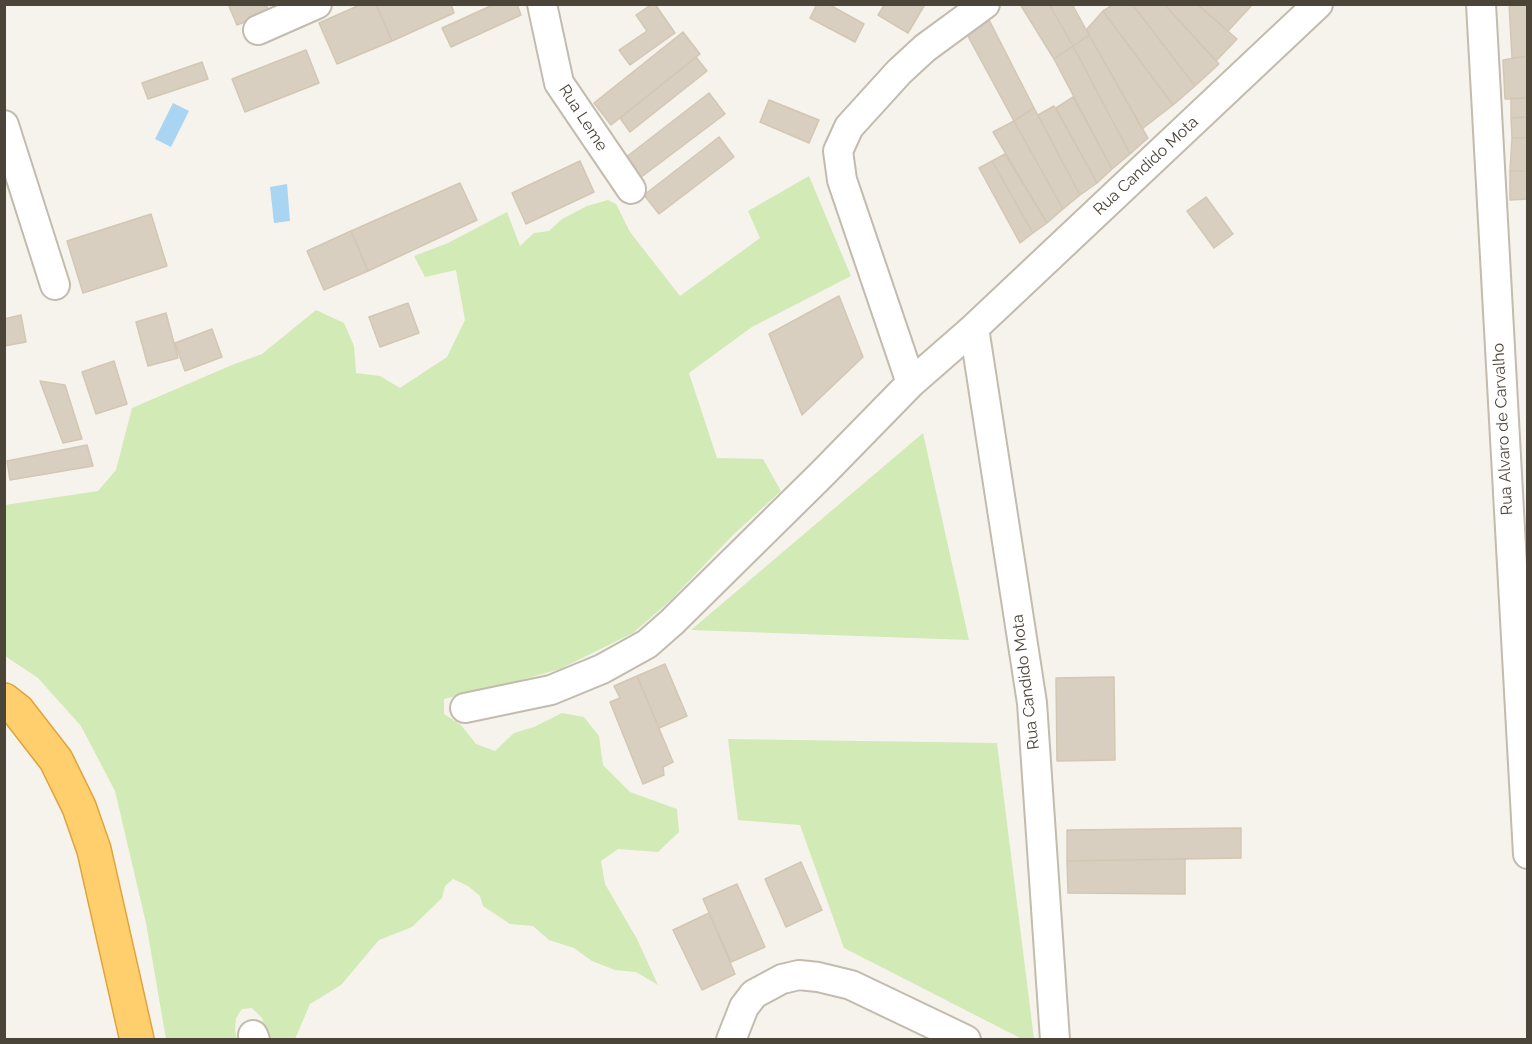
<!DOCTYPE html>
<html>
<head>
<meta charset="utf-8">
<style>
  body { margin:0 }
  #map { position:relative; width:1532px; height:1044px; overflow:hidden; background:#f6f3ec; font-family:Raleway,sans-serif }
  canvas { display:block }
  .frame { position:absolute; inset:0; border:6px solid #4b4439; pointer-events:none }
</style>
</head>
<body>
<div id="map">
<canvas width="1532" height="1044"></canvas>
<div class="frame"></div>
</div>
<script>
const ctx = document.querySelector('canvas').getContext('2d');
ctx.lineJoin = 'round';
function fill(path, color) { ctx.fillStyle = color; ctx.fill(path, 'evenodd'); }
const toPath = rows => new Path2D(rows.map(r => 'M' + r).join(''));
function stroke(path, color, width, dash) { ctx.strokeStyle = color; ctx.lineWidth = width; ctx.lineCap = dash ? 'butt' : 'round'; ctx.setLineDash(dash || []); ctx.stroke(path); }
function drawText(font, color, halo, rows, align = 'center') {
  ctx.font = font + ' Raleway,sans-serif'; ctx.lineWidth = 4.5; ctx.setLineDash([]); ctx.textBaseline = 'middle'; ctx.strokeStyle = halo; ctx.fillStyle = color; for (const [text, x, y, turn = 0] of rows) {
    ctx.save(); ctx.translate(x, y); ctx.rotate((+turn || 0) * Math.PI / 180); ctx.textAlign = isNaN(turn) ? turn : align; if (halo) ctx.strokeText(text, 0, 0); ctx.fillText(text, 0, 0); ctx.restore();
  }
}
fill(toPath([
  [809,176,851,276,752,327,689,373,717,458,763,459,781,491,733,535,670,601,633,633,560,669,503,685,444,699,444,714,461,725,476,744,495,751,514,733,534,727,562,713,584,717,599,736,603,765,630,792,677,809,679,832,658,852,618,849,601,861,605,884,637,939,658,985,636,972,615,970,592,961,574,948,549,940,533,926,510,924,483,906,480,896,468,886,453,879,445,886,442,898,412,927,379,940,341,985,310,1004,295,1039,268,1039,262,1018,252,1008,242,1009,236,1018,235,1030,237,1039,166,1039,146,923,115,791,81,726,38,678,5,656,5,505,98,491,116,470,132,408,232,365,262,354,316,310,344,323,354,346,356,373,380,376,400,388,447,357,465,320,456,270,425,277,414,256,448,243,507,212,520,246,534,233,549,231,562,219,587,206,608,200,616,204,630,232,680,296,760,238,748,211],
  [923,433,969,640,691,630],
  [728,739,997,743,1034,1039,1022,1039,844,948,800,825,738,820]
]), '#d2eab5');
fill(toPath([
  [173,103,189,111,171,147,155,139],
  [287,184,290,221,274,223,270,187]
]), '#a9d4f2');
const building = toPath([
  [228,4,266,4,269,13,237,25,228,4],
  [362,4,376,4,392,41,337,64,319,23,362,4],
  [376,4,451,4,454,13,392,41,376,4],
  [495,4,517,4,521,15,451,47,442,28,495,4],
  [652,4,655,4,675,33,630,65,619,50,647,31,636,15,652,4],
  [817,4,828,4,864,24,855,42,810,18,817,4],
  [885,4,922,4,924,6,908,33,878,15,885,4],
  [1020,4,1049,4,1073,46,1054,59,1020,4],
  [1049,4,1072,4,1089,35,1073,46,1049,4],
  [1114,4,1132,4,1195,86,1173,105,1103,11,1114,4],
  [1132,4,1164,4,1219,64,1195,86,1132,4],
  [1164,4,1197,4,1237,39,1216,61,1164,4],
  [1197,4,1253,4,1228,31,1197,4],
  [1509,4,1528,4,1528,56,1512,58,1509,4],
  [1103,11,1173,105,1142,129,1089,35,1087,29,1103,11],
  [986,14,1034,108,1014,121,963,27,986,14],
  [683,32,700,54,611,125,594,103,683,32],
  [1089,35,1148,138,1130,154,1073,46,1089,35],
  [1073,46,1130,154,1112,169,1054,59,1073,46],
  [306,50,319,83,245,112,232,79,306,50],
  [1528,56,1528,98,1505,99,1503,60,1528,56],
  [696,57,707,71,630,132,620,118,696,57],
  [202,62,208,79,148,99,142,83,202,62],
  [709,93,725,114,640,178,625,158,709,93],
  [1073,97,1112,169,1097,183,1056,108,1073,97],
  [1511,98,1528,98,1528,117,1511,118,1511,98],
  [769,100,819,120,809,143,760,122,769,100],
  [1054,106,1097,183,1080,195,1038,115,1054,106],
  [1034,108,1080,195,1063,209,1014,121,1034,108],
  [1528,117,1528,138,1512,138,1511,118,1528,117],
  [1014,121,1063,209,1047,223,993,132,1014,121],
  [719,137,734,157,659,214,644,195,719,137],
  [1512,138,1528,138,1528,171,1510,171,1512,138],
  [1005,154,1047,223,1033,233,992,161,1005,154],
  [580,161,594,192,526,224,512,193,580,161],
  [992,161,1033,233,1020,243,979,168,992,161],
  [1510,171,1528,171,1528,199,1510,200,1510,171],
  [460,183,477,220,368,271,351,231,460,183],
  [1206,197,1233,234,1214,248,1187,211,1206,197],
  [151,214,167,266,83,293,67,241,151,214],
  [351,231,368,271,324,290,307,251,351,231],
  [839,296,863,357,802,415,769,334,839,296],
  [408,303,419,333,380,347,369,317,408,303],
  [166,313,178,358,148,366,136,322,166,313],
  [21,315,26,342,4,346,4,319,21,315],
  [212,329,222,357,185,371,175,343,212,329],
  [114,361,127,404,96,414,82,372,114,361],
  [40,381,65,385,82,439,63,443,40,381],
  [87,445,93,466,10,480,7,461,87,445],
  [665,664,687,716,659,728,637,676,665,664],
  [637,676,673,762,663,767,664,775,643,784,610,702,620,698,614,686,637,676],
  [1114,677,1115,760,1057,761,1056,678,1114,677],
  [1241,828,1241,858,1067,861,1067,830,1241,828],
  [1185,859,1185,894,1068,893,1067,861,1185,859],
  [801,862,822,910,786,927,765,879,801,862],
  [737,884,765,947,731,962,703,899,737,884],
  [709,913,735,974,702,990,673,930,709,913]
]);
fill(building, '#d8cfc1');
stroke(building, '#d3c7b4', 1.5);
const street = toPath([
  [542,4,559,83,631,189],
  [1481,4,1528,854],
  [258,30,317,4],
  [4,125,55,285],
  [974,328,1032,703,1055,1040],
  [911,383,842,180,838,151,849,127,899,72,925,48,985,4],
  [465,708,551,690,602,669,647,644,672,622,823,473,911,383,974,328,1318,4],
  [253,1035,255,1040],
  [731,1040,744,1007,754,994,782,979,799,975,818,977,851,985,966,1040]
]);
const highway = toPath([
  [4,700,18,711,56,760,79,807,94,850,137,1040]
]);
stroke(street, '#c2bbae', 32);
stroke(highway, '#e0a43c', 36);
stroke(street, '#fff', 28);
stroke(highway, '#ffcf6e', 33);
drawText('16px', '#4b4439', '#fff', [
  ["Rua Leme",583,118,57],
  ["Rua Candido Mota",1146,166,-43],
  ["Rua Alvaro de Carvalho",1503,429,-93],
  ["Rua Candido Mota",1026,682,-97]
]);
</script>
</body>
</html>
